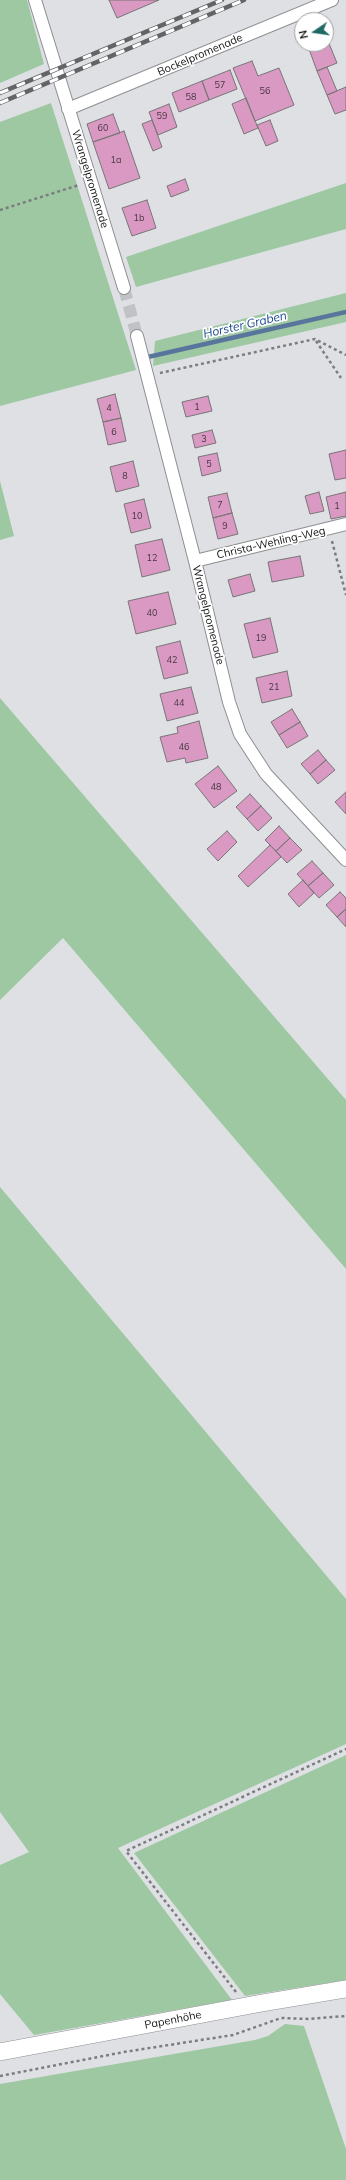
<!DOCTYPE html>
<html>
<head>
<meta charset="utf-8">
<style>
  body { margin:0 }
  #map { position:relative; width:346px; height:2180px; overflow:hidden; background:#dee0e4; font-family:Mulish,sans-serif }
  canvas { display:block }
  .north { position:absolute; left:294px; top:12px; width:40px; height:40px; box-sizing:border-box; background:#fff; border:1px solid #a1a1a2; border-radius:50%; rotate:257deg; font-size:11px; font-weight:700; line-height:16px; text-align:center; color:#151516 }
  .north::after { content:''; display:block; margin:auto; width:14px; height:18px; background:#1e6963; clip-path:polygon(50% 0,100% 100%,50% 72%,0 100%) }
</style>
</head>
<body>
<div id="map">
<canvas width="346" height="2180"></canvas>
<div class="north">N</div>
</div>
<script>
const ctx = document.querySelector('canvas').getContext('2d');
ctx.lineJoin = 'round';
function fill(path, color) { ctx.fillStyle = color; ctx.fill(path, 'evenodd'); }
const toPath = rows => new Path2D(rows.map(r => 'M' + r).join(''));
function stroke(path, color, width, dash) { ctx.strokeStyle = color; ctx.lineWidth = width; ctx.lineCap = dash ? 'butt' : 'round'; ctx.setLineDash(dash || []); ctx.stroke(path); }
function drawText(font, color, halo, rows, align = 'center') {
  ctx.font = font + ' Mulish,sans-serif'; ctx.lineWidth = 3.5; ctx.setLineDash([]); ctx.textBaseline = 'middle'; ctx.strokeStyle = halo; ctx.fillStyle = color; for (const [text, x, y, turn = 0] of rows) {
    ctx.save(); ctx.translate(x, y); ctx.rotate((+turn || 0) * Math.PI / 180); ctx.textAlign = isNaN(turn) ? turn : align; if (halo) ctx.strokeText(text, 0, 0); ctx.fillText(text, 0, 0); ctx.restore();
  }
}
fill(toPath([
  [0,0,27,0,44,64,0,83],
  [51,103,136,370,0,406,0,122],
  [346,183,346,229,136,287,126,257],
  [346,293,346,322,153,366,155,341],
  [0,481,14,536,0,540],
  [0,698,346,1100,346,1269,63,938,0,1000],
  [0,1187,346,1599,346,1744,118,1848,232,2000,34,2035,0,1994,0,1865,29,1852,0,1812],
  [346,1755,346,1980,245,1996,134,1853],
  [285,2024,304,2026,346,2149,346,2180,0,2180,0,2084,255,2040,268,2036]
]), '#9dc8a2');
stroke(toPath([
  [148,357,346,312]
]), '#5a759c', 4.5);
const building = toPath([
  [109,0,159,0,117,18,109,0],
  [328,41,337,63,317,71,309,49,326,44,328,41],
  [252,61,258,76,279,68,294,105,255,121,233,68,252,61],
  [327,67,337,91,327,95,317,71,327,67],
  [230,70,237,89,209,100,202,81,230,70],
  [202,81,209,100,179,112,172,93,202,81],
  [346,87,346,110,335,114,327,95,346,87],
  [246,98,258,128,244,134,232,104,246,98],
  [169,104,177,127,158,135,149,112,169,104],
  [113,114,120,133,93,142,87,124,113,114],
  [152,120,162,147,153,151,142,124,152,120],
  [270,120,278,141,266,146,257,125,270,120],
  [124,131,140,178,109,189,93,142,124,131],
  [185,179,189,190,171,197,167,186,185,179],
  [147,200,156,228,132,236,122,208,147,200],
  [115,394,121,418,103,422,97,399,115,394],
  [208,396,212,411,186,417,182,402,208,396],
  [121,418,126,441,108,445,103,422,121,418],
  [212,430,216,443,195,448,192,435,212,430],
  [346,450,346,478,335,480,329,454,346,450],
  [217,453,221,471,202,476,198,457,217,453],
  [133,461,139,486,116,492,110,467,133,461],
  [319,492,324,511,310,514,305,496,319,492],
  [346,492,346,516,331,519,326,497,346,492],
  [227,493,232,513,213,518,208,497,227,493],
  [144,499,151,528,131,533,124,504,144,499],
  [232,513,238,534,218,539,213,518,232,513],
  [162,539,170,570,142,577,135,545,162,539],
  [300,556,304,576,272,582,268,562,300,556],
  [250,574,255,591,233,597,228,580,250,574],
  [168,592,176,624,136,634,128,601,168,592],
  [270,618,278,652,253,658,244,624,270,618],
  [180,641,188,673,164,679,156,647,180,641],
  [287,671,292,696,262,703,256,678,287,671],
  [191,687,198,713,167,721,160,694,191,687],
  [292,709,300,722,279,735,271,722,292,709],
  [199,721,208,758,186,763,185,758,167,762,160,737,178,733,177,727,199,721],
  [300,722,308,736,287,748,279,735,300,722],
  [318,750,326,760,310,774,301,764,318,750],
  [326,760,335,770,318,784,310,774,326,760],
  [218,766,237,791,214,808,195,784,218,766],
  [346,792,346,814,335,802,346,792],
  [250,794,261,806,247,819,236,807,250,794],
  [261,806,272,818,258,831,247,819,261,806],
  [279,826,290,838,276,851,265,840,279,826],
  [227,831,237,842,218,861,207,849,227,831],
  [290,838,302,850,287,863,276,851,290,838],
  [270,845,281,857,248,887,238,876,270,845],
  [312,861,323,873,308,886,297,874,312,861],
  [323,873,334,885,319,898,308,886,323,873],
  [303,880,314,893,299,907,288,894,303,880],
  [340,892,346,898,346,909,337,917,326,905,340,892],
  [346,909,346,927,337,917,346,909]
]);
fill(building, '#d999c2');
stroke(building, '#787577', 1);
stroke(toPath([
  [124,288,137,336]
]), '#c0c2c5', 12, [12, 6]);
const minor = toPath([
  [35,0,124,288],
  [68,109,332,0],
  [137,336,195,561,229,702,240,734,266,774,346,860],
  [195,561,346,524]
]);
const secondary = toPath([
  [0,2052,262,2003,346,1989]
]);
stroke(minor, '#8e8f93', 14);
stroke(secondary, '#8e8f93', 18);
stroke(toPath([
  [0,210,79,185],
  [316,341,341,378],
  [160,373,315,339,346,355],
  [332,541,346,595],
  [236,1992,126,1851,346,1749],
  [0,2076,124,2052,233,2035,281,2018,309,2019,346,2016]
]), '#7c7d7f', 2.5, [3, 3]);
stroke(minor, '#fff', 12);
stroke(secondary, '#fff', 17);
const rail = toPath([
  [0,93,222,0],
  [0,103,244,0]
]);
stroke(rail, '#636466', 4.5);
stroke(rail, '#fff', 3, [9]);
drawText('9px', '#463641', null, [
  ["57",220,85],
  ["56",265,91],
  ["58",191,97],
  ["59",162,116],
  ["60",103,128],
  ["1a",116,160],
  ["1b",139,218],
  ["1",197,407],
  ["4",109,408],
  ["6",114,432],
  ["3",204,439],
  ["5",209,464],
  ["8",125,476],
  ["7",220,505],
  ["1",337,506],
  ["10",137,516],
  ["9",225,526],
  ["12",152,558],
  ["40",152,613],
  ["19",261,638],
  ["42",172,660],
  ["21",274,687],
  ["44",179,703],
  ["46",184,747],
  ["48",216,787]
]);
drawText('11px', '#151516', '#fff', [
  ["Bockelpromenade",200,55,-23],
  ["Wrangelpromenade",90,179,73],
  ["Christa-Wehling-Weg",271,543,-13],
  ["Wrangelpromenade",208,615,76],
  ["Papenhöhe",173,2020,-11]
]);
drawText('italic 12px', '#18498c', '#fff', [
  ["Horster Graben",245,325,-13]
]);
</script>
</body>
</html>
